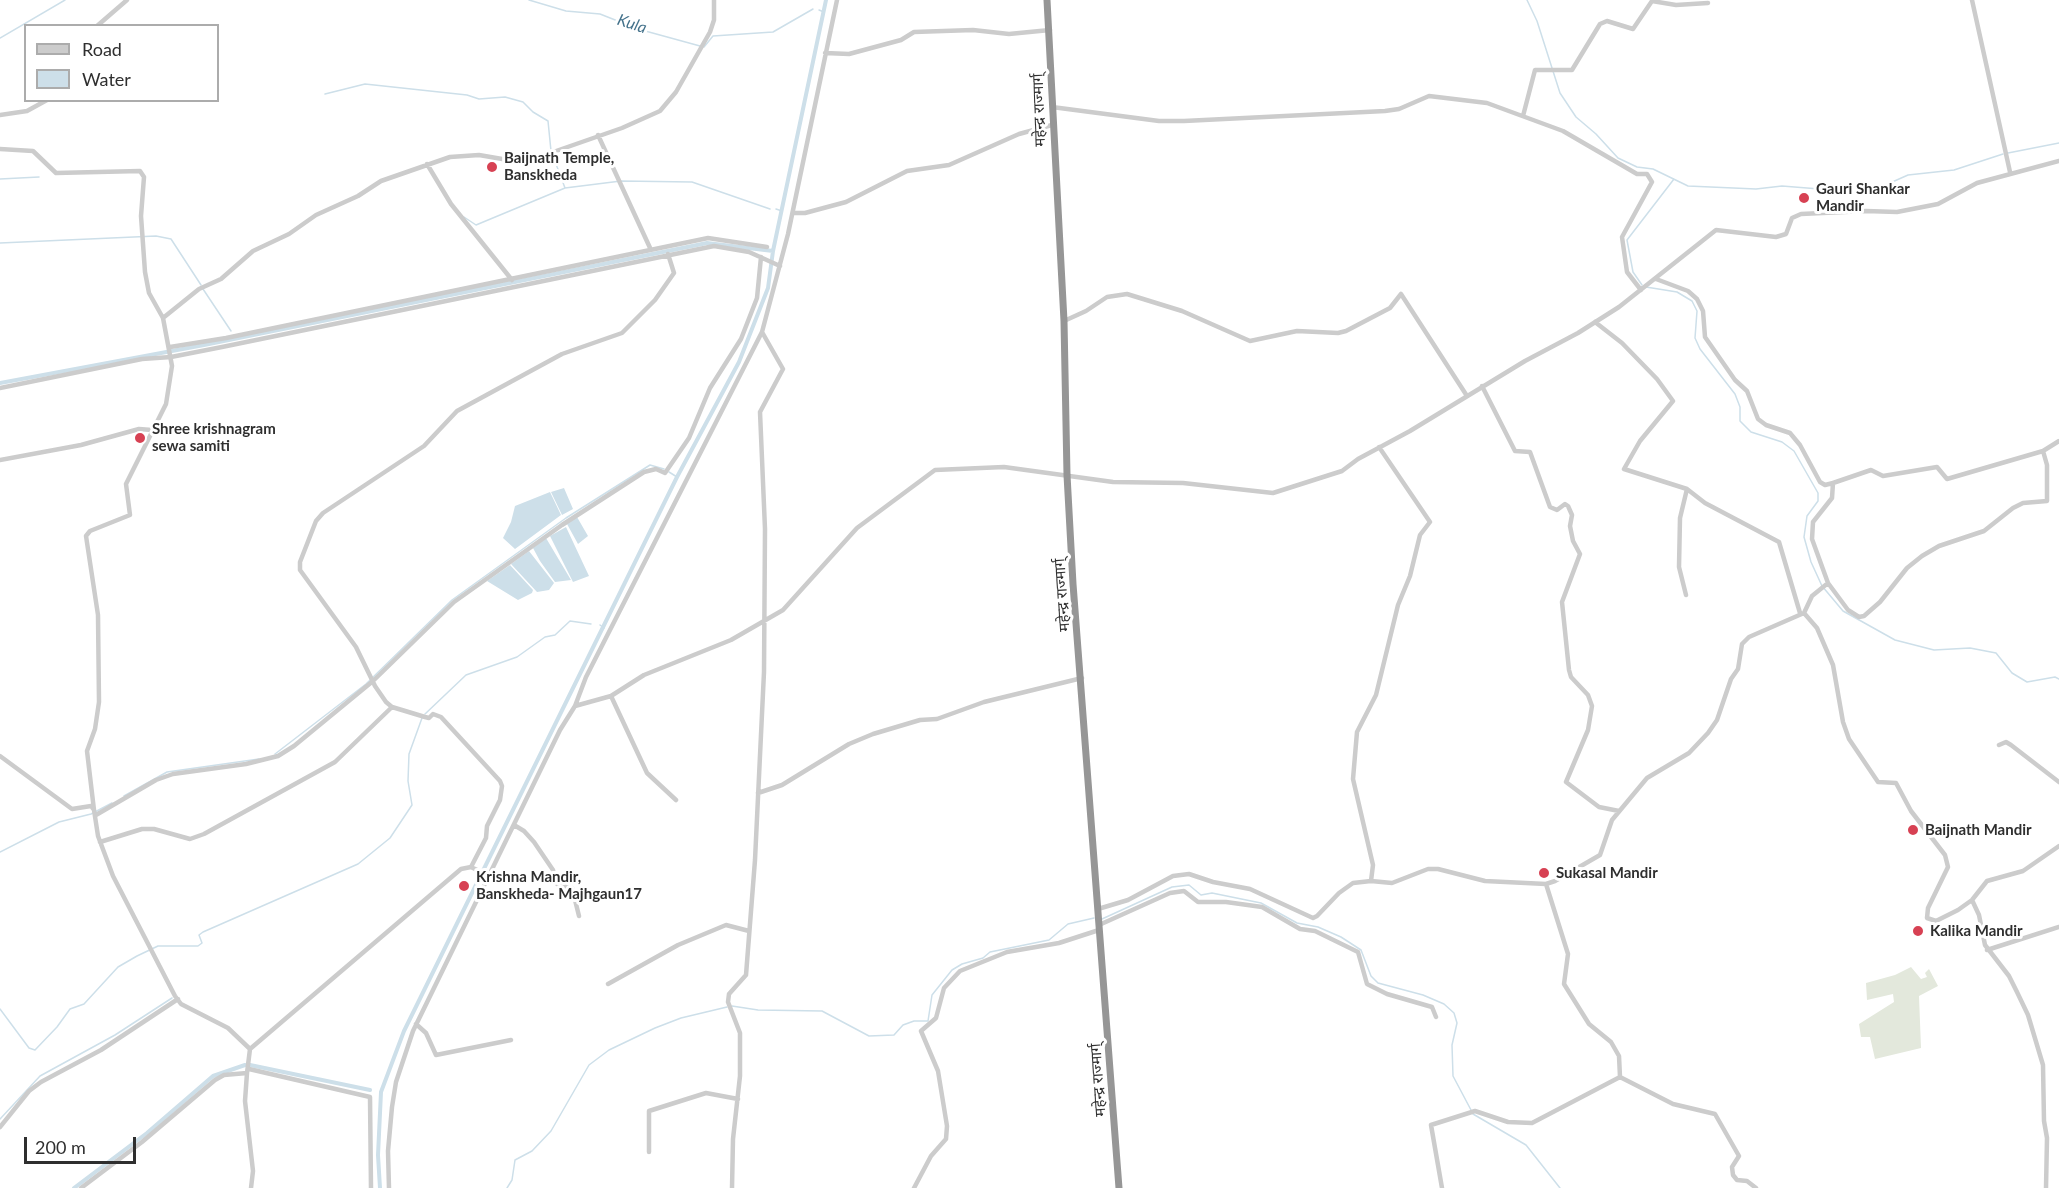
<!DOCTYPE html>
<html>
<head>
<meta charset="utf-8">
<style>
  body { margin:0 }
  #map { position:relative; width:2059px; height:1188px; overflow:hidden; background:#fff; font-family:Lato,sans-serif }
  canvas { display:block }
  .legend { position:absolute; left:24px; top:24px; width:195px; height:78px; box-sizing:border-box; background:#fff; border:2px solid #acacac; margin:0; padding:8px 10px; list-style:none; font-size:18px; color:#2f2f2f }
  .legend li { display:flex; align-items:center; gap:12px; height:30px }
  .legend b { width:30px; border:2px solid #acacac }
  .scale { position:absolute; left:24px; top:1137px; width:112px; height:27px; box-sizing:border-box; border:3px solid #2f2f2f; border-top:0; padding-left:8px; font-size:18px; line-height:21px; white-space:nowrap; color:#2f2f2f; -webkit-text-stroke:4px #fff; paint-order:stroke }
</style>
</head>
<body>
<div id="map">
<canvas width="2059" height="1188"></canvas>
<ul class="legend">
<li><b style="height:8px;background:#ccc"></b>Road</li>
<li><b style="height:16px;background:#cddfe9"></b>Water</li>
</ul>
<div class="scale">200 m</div>
</div>
<script>
const ctx = document.querySelector('canvas').getContext('2d');
ctx.lineJoin = 'round';
function fill(path, color) { ctx.fillStyle = color; ctx.fill(path, 'evenodd'); }
const toPath = rows => new Path2D(rows.map(r => 'M' + r).join(''));
function stroke(path, color, width, dash) { ctx.strokeStyle = color; ctx.lineWidth = width; ctx.lineCap = dash ? 'butt' : 'round'; ctx.setLineDash(dash || []); ctx.stroke(path); }
function drawText(font, color, halo, rows, align = 'center') {
  ctx.font = font + ' Lato,"Noto Sans Devanagari",sans-serif'; ctx.lineWidth = 6; ctx.setLineDash([]); ctx.textBaseline = 'middle'; ctx.strokeStyle = halo; ctx.fillStyle = color; for (const [text, x, y, turn = 0] of rows) {
    ctx.save(); ctx.translate(x, y); ctx.rotate((+turn || 0) * Math.PI / 180); ctx.textAlign = isNaN(turn) ? turn : align; if (halo) ctx.strokeText(text, 0, 0); ctx.fillText(text, 0, 0); ctx.restore();
  }
}
fill(toPath([
  [1911,967,1921,979,1927,977,1925,973,1929,969,1938,986,1919,996,1921,1048,1875,1059,1870,1037,1861,1037,1859,1024,1894,1002,1893,994,1867,1000,1866,983,1895,975]
]), '#e3e8dc');
fill(toPath([
  [564,488,573,509,562,515,551,492],
  [550,492,561,515,515,549,503,538,511,522,515,506],
  [577,517,588,536,578,544,567,524],
  [566,527,589,576,573,582,550,536],
  [546,538,571,580,555,582,540,561,533,548],
  [529,551,554,583,549,590,537,592,511,564],
  [510,565,533,590,532,593,518,600,487,581]
]), '#cddfe9');
stroke(toPath([
  [529,0,566,11,600,14,638,29,700,46],
  [1527,0,1537,21,1560,93,1576,117,1596,134,1618,158,1637,167,1653,169,1688,186,1756,189,1782,186,1832,190,1851,186,1881,187,1908,175,1954,170,2003,154],
  [819,10,824,12],
  [0,38,65,0],
  [704,47,713,36,773,32,813,9],
  [325,94,365,84,467,95,479,99,505,97,523,102,533,112,548,121,551,151],
  [2008,153,2059,143],
  [553,156,565,188],
  [0,179,39,177],
  [776,209,782,211],
  [464,217,476,225,565,188,621,181,692,182,770,209],
  [0,243,156,236,171,239,201,285],
  [1642,285,1633,272,1627,240,1674,179],
  [1646,287,1677,292,1692,301,1697,311,1695,338,1700,349,1735,394,1740,407,1740,421,1751,432,1782,442,1794,451,1818,493,1818,501,1807,516,1804,537,1811,562,1822,586,1843,611,1895,640,1934,650,1970,648,1996,653,2012,673,2027,682,2055,677,2059,679],
  [203,289,231,331],
  [669,472,677,477],
  [600,625,604,628],
  [425,714,466,675,517,657,545,637,555,635,570,621,591,624],
  [275,754,366,684,452,600,566,518,650,465,664,469],
  [124,796,167,772,259,759],
  [0,852,59,822,91,814,112,803],
  [1102,919,1172,887,1189,885,1201,895,1212,893,1261,903,1297,923,1318,927,1341,937,1361,950,1371,976,1378,983,1423,995,1444,1004,1454,1013,1457,1023,1452,1045,1453,1076,1471,1110],
  [732,1006,758,1010,822,1011,869,1036,894,1035,903,1025,914,1021,928,1021,932,995,952,970,962,964,983,958,990,952,1049,940,1068,924,1094,918],
  [0,1009,29,1048,35,1050,57,1027,70,1009,84,1004,118,967,137,956,158,946,198,946,202,943,199,935,203,932,358,864,390,838,412,805,408,781,409,754,422,718],
  [1473,1114,1526,1145,1560,1188],
  [0,1119,40,1076,115,1035,172,998],
  [507,1188,512,1180,515,1160,532,1151,551,1131,589,1065,609,1050,655,1028,681,1018,727,1007]
]), '#cddfe9', 1.5);
stroke(toPath([
  [0,383,204,345,707,243,773,251],
  [250,1065,370,1090],
  [74,1188,147,1133,213,1076,245,1065],
  [380,1188,378,1155,381,1092,404,1031,677,477,739,362,768,288,773,251,826,0]
]), '#cddfe9', 4);
stroke(toPath([
  [1972,0,2010,172],
  [97,26,127,0],
  [825,53,849,54,901,40,914,32,973,30,1009,34,1050,30],
  [1052,107,1159,121,1184,121,1385,111,1399,109,1429,96,1487,103,1563,131,1637,174,1647,174,1652,182,1622,237,1627,272,1641,290],
  [0,115,27,111,47,100],
  [1523,116,1535,70,1572,70,1600,24,1607,21,1633,29,1652,1,1676,5,1708,3],
  [598,135,651,250],
  [0,149,33,151,56,173,140,171,144,177,141,216,145,272,149,293,163,318,172,366,166,404,126,484,130,515,90,531,86,536,98,615,99,702,95,729,87,751,94,810,98,836,113,876,175,996,181,1004,228,1028,250,1049,247,1073,224,1075,215,1080,142,1142,81,1188],
  [427,164,451,204,512,280],
  [793,213,805,213,846,202,907,171,949,165,1019,134,1052,125],
  [1656,279,1688,291,1697,299,1703,311,1705,337,1735,380,1747,391,1758,419,1766,425,1790,433,1800,445,1820,482,1825,485,1833,483],
  [163,318,199,289,221,279,253,251,289,234,316,215,358,196,381,181,450,157,479,155,508,160,536,158,622,128,660,111,676,92,710,32,714,20,714,0],
  [1064,321,1086,311,1107,297,1127,294,1182,311,1250,341,1297,331,1338,333,1346,331,1390,308,1401,294,1467,396],
  [1595,322,1622,343,1657,379,1673,401,1640,441,1624,469,1687,489,1705,503,1779,542,1800,613],
  [170,347,226,338,708,238,767,247],
  [1482,386,1515,451,1530,452,1550,507,1557,510,1565,504,1568,506,1572,515,1570,526,1573,541,1580,554,1562,602,1569,670,1571,677,1588,695,1592,706,1588,730,1566,782,1599,807,1619,811],
  [0,388,142,359,171,357,222,347,714,246,749,252,780,266],
  [0,460,81,445,139,429,152,430],
  [1828,583,1848,610,1859,617,1864,616,1880,602,1907,568,1922,556,1939,546,1984,531,2013,508,2023,503,2047,501,2047,465,2043,451],
  [1686,595,1679,567,1680,518,1687,489],
  [1804,613,1812,596,1828,583,1812,539,1813,522,1832,498,1833,483,1871,470,1883,476,1937,467,1947,479,2043,451,2059,441],
  [611,696,647,773,676,800],
  [575,706,611,696,644,675,731,640,783,610,857,528,935,470,1004,467,1113,482,1183,483,1273,493,1342,471,1358,459,1410,431,1525,361,1578,333,1619,307,1716,230,1776,237,1786,234,1792,218,1801,214,1866,211,1897,212,1938,204,1977,183,2059,161],
  [1999,745,2006,742,2011,745,2059,782],
  [0,756,72,809,91,806,94,810],
  [758,793,782,785,849,744,873,734,920,720,937,719,984,702,1082,678],
  [96,815,156,780,173,774,246,764,278,756,294,746,373,681,454,602,562,525,644,472,656,469,665,473,689,438,710,388,741,339,757,298,761,257],
  [514,825,524,831,534,842,553,870,557,884,572,888,579,916],
  [100,842,142,829,154,829,190,839,204,834,335,762,392,707],
  [471,867,486,838,487,826,500,800,502,786,500,781,441,717,433,714,429,718,425,717,392,707,386,702,375,686,356,647,300,570,300,562,316,521,323,513,424,446,457,411,562,354,622,333,655,300,674,273,668,254],
  [1371,881,1373,865,1353,779,1357,732,1376,695,1398,605,1410,576,1420,535,1430,522,1379,447],
  [1546,884,1568,954,1564,984,1589,1024,1611,1042,1619,1056,1620,1077,1673,1104,1715,1114,1739,1156,1732,1167,1733,1175,1737,1180,1747,1181,1756,1188],
  [1972,900,1979,915,1985,945,2009,976,2017,992,2028,1015,2043,1065,2044,1121,2047,1138,2046,1188],
  [1098,909,1128,900,1173,876,1189,874,1213,882,1250,889,1313,918,1317,916,1339,893,1353,883,1371,881,1392,883,1428,869,1438,869,1485,881,1546,884,1555,881,1600,855,1612,820,1647,778,1689,753,1708,733,1717,720,1731,679,1738,669,1742,644,1749,637,1804,613,1817,628,1833,665,1843,722,1849,739,1878,782,1896,783,1911,811,1945,855,1948,867,1928,908,1927,918,1936,921,1958,910,1972,900,1987,881,2023,871,2059,846],
  [1099,925,1170,893,1184,891,1198,902,1226,902,1262,907,1300,929,1315,931,1358,952,1367,984,1387,994,1432,1007,1436,1017],
  [1987,950,2059,927],
  [608,984,678,945,726,925,749,931],
  [416,1024,426,1033,436,1055,511,1040],
  [250,1049,461,869,471,867,489,876],
  [249,1069,370,1097,371,1188],
  [247,1073,245,1101,253,1171,251,1188],
  [0,1127,29,1091,41,1082,101,1050,178,999],
  [649,1152,649,1111,706,1093,738,1099],
  [389,1188,388,1151,392,1107,396,1082,413,1031,560,730,575,706,586,677,762,332,788,234,837,0],
  [732,1188,733,1139,740,1076,740,1033,728,1002,729,994,746,975,755,860,764,672,765,529,760,412,783,369,762,332],
  [914,1188,931,1156,946,1139,947,1126,938,1071,921,1031,936,1018,944,988,960,971,1007,952,1059,943,1099,930],
  [1442,1188,1431,1125,1475,1111,1508,1122,1532,1123,1620,1077]
]), '#ccc', 4.5);
stroke(toPath([
  [1047,0,1064,321,1067,475,1073,584,1119,1188]
]), '#969696', 7);
for (const [x, y, r, color] of [
  [492,167,6,"#d74153"],
  [1804,198,6,"#d74153"],
  [140,438,6,"#d74153"],
  [1913,830,6,"#d74153"],
  [1544,873,6,"#d74153"],
  [464,886,6,"#d74153"],
  [1918,931,6,"#d74153"]
]) { const dot = new Path2D(); dot.arc(x, y, r, 0, 2 * Math.PI); ctx.fillStyle = color; ctx.fill(dot); stroke(dot, '#fff', 2); }
drawText('15px', '#2f2f2f', '#fff', [
  ["महेन्द्र राज्मार्ग्",1039,110,-92],
  ["महेन्द्र राज्मार्ग्",1062,595,-94],
  ["महेन्द्र राज्मार्ग्",1098,1080,-94]
]);
drawText('bold 15px', '#2f2f2f', '#fff', [
  ["Baijnath Temple,",504,158],
  ["Banskheda",504,175],
  ["Gauri Shankar",1816,189],
  ["Mandir",1816,206],
  ["Shree krishnagram",152,429],
  ["sewa samiti",152,446],
  ["Baijnath Mandir",1925,830],
  ["Sukasal Mandir",1556,873],
  ["Krishna Mandir,",476,877],
  ["Banskheda- Majhgaun17",476,894],
  ["Kalika Mandir",1930,931]
], 'left');
drawText('italic 16px', '#44728b', '#fff', [
  ["Kula",632,24,18]
]);
</script>
</body>
</html>
